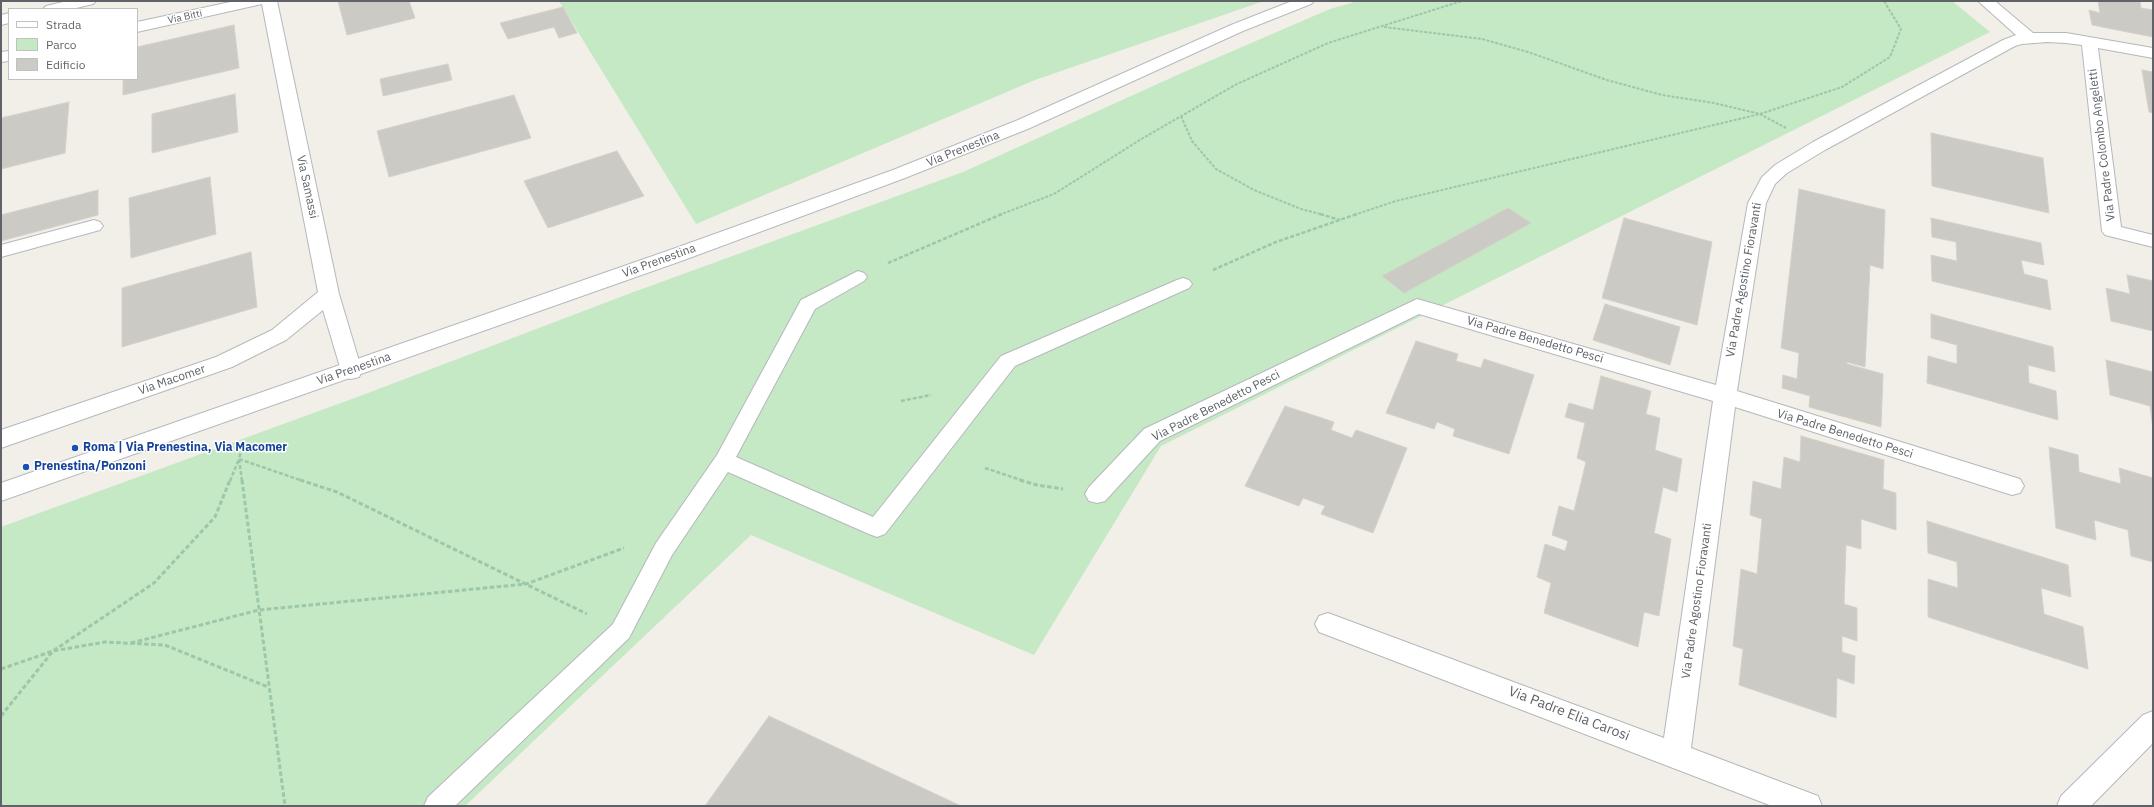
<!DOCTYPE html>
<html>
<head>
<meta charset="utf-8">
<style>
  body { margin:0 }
  #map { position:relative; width:2154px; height:807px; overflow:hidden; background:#f1efe8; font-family:"IBM Plex Sans",sans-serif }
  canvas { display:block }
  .frame { position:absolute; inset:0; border:2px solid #5f6368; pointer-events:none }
  .legend { position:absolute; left:8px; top:8px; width:130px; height:72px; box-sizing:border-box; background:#fff; border:1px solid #bfc1c3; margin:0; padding:5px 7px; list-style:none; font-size:12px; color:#5f6368 }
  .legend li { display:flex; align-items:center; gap:8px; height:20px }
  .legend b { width:20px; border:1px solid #bfc1c3 }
</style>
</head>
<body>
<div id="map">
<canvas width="2154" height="807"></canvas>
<div class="frame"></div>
<ul class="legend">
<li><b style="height:5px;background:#fff"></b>Strada</li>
<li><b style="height:11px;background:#c5e8c5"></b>Parco</li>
<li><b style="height:11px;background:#cccac5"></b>Edificio</li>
</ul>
</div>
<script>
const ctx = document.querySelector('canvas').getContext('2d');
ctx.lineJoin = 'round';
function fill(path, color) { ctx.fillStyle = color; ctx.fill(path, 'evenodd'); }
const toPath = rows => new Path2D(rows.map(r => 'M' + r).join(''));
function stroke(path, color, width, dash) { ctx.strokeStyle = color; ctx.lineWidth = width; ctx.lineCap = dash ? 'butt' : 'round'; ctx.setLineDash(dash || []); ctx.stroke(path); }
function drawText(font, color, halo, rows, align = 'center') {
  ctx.font = font + ' "IBM Plex Sans",sans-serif'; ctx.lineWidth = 3; ctx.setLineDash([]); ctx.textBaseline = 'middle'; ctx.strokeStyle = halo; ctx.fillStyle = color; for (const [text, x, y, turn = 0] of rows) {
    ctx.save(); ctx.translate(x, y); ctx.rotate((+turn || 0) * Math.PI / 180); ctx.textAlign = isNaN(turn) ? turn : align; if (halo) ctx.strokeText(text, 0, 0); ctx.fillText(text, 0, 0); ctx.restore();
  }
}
fill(toPath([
  [559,1,1264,1,1035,80,696,224],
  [1358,1,1952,1,1990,32,1161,446,1034,655,751,535,465,806,1,806,1,527,360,396,631,293,963,172,1184,72,1330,9]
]), '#c5e8c5');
const building = toPath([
  [338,1,409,1,415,18,347,35,338,1],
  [2098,1,2140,1,2141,8,2153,10,2153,37,2092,25,2089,10,2100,13,2098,1],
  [563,7,577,33,559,38,554,27,508,39,500,23,563,7],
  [234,25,239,68,123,95,123,79,137,79,137,47,234,25],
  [448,64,452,80,383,96,380,79,448,64],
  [2142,70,2153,72,2153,113,2149,112,2142,70],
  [235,94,238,132,152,153,152,114,235,94],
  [514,95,531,138,389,177,377,131,514,95],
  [69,102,65,153,1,169,1,118,69,102],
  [1931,133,2043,158,2049,213,1932,186,1931,133],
  [617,151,644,196,548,228,524,181,617,151],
  [210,177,216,234,131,258,129,198,210,177],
  [1799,189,1885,210,1883,269,1870,265,1865,367,1847,362,1847,364,1883,374,1881,427,1809,407,1810,396,1782,388,1783,375,1797,379,1799,353,1781,348,1799,189],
  [98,190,98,215,1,241,1,215,98,190],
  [1508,208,1531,223,1404,293,1382,276,1508,208],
  [1624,218,1712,242,1697,325,1602,298,1624,218],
  [1931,218,2041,243,2044,265,2021,260,2024,274,2047,280,2051,310,1932,281,1931,255,1957,261,1956,242,1932,237,1931,218],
  [251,252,257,307,122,347,122,288,251,252],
  [2127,275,2153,281,2153,331,2111,321,2106,288,2130,294,2127,275],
  [1605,304,1680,327,1670,365,1593,340,1605,304],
  [1931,314,2053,347,2055,372,2028,365,2029,383,2056,391,2058,420,1927,383,1928,356,1957,364,1957,345,1931,338,1931,314],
  [1416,341,1458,354,1456,361,1481,368,1484,359,1534,375,1509,454,1453,436,1455,429,1437,422,1434,429,1386,413,1416,341],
  [2106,360,2153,372,2153,429,2150,406,2110,395,2106,360],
  [1601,376,1651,391,1646,414,1660,418,1655,450,1682,459,1677,492,1663,487,1654,533,1671,539,1659,616,1644,612,1638,647,1544,613,1551,583,1537,577,1545,544,1565,551,1568,541,1552,535,1559,506,1574,511,1586,462,1577,458,1585,423,1565,417,1569,403,1593,410,1601,376],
  [1285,406,1334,422,1331,430,1352,438,1356,430,1407,448,1373,533,1321,514,1325,506,1303,498,1299,506,1245,486,1285,406],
  [1801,436,1884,460,1883,489,1896,493,1896,530,1861,519,1861,549,1846,545,1844,604,1857,608,1857,641,1842,636,1842,652,1855,656,1854,684,1837,678,1836,718,1739,685,1743,649,1733,646,1741,569,1757,574,1762,519,1750,515,1753,481,1781,489,1784,457,1800,462,1801,436],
  [2049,447,2078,455,2079,472,2121,484,2119,468,2153,478,2153,562,2131,556,2128,530,2094,520,2096,540,2056,528,2049,447],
  [1927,521,2068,565,2071,597,2041,588,2044,614,2083,627,2088,669,1928,617,1928,579,1958,588,1957,562,1928,553,1927,521],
  [769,716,961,806,705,806,769,716]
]);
fill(building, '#cccac5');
stroke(building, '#d6d1c6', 1);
const service = toPath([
  [94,220,100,222,103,226,100,230,1,257,1,245,94,220],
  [858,271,864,273,867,277,864,281,815,309,736,457,873,517,1001,356,1177,280,1183,278,1189,280,1192,284,1189,288,1015,366,885,534,877,537,869,534,728,472,672,555,629,638,455,806,424,806,428,797,613,624,656,543,717,455,801,300,858,271]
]);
const minor = toPath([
  [67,1,96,1,93,4,72,9,43,9,46,6,67,1],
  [235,1,277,1,339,294,362,371,359,377,351,379,343,377,323,310,286,340,232,367,1,448,1,430,216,357,272,330,318,292,262,4,137,32,137,22,235,1],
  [1978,1,1995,1,2033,33,2066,33,2153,48,2153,58,2098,48,2121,227,2153,235,2153,247,2105,235,2102,231,2082,45,2066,43,2047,42,2022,44,2015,46,1825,150,1787,173,1775,184,1766,203,1737,391,2020,479,2024,486,2020,493,2012,495,1735,407,1691,748,1818,796,1822,806,1772,806,1319,632,1315,624,1319,616,1328,613,1664,738,1713,401,1419,314,1160,441,1105,501,1097,503,1089,501,1085,494,1089,487,1144,429,1417,299,1716,385,1748,203,1762,177,1775,165,1813,142,2003,40,2016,35,1978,1],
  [9,13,9,23,1,25,1,15,9,13],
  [9,51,9,61,1,62,1,52,9,51],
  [2153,711,2153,743,2091,806,2057,806,2061,796,2143,715,2153,711]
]);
const secondary = toPath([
  [1292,1,1314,1,1311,4,1243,31,1030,128,905,178,684,260,1,501,1,483,670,250,893,170,1018,120,1231,25,1292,1]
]);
stroke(service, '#b5b8bc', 2);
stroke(minor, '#b5b8bc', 2);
stroke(secondary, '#b6babf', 2);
stroke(toPath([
  [1384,27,1482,39,1528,52,1607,80,1662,95,1714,103,1760,114,1786,128],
  [1181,116,1192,141,1216,169,1254,190,1301,209,1324,215],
  [999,215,1054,194,1143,138,1237,84,1328,43,1462,1],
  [1354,215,1396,201,1760,114,1842,87,1890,57,1901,29,1884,1]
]), '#9cc7a9', 2, [3, 1.5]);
stroke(toPath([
  [1320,214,1340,220],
  [888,263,1002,214],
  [1213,270,1276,242,1357,214],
  [901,401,931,395],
  [985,468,1024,481],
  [230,481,239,459,303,481],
  [242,481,239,459,243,443]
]), '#9cc7a9', 2.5, [4, 2]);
stroke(toPath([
  [242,480,285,806],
  [300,480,337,492,587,614],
  [1020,480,1037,485,1063,489],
  [131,643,259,610,526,584,624,548],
  [1,669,53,651,105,642,165,645,268,687],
  [1,716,53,651,154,583,215,517,230,480]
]), '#9cc7a9', 3, [4.5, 2.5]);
fill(service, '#fff');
fill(minor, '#fff');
fill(secondary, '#fff');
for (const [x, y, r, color] of [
  [75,448,4,"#1a4fb4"],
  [26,467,4,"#1a4fb4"]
]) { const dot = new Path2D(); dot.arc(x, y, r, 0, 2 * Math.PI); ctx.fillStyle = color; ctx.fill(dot); stroke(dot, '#fff', 1.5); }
drawText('10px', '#5f6368', '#fff', [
  ["Via Bitti",185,17,-12]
]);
drawText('12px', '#5f6368', '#fff', [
  ["Via Padre Colombo Angeletti",2102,145,-97],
  ["Via Prenestina",963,149,-22],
  ["Via Samassi",307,187,78],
  ["Via Prenestina",659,261,-20],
  ["Via Padre Agostino Fioravanti",1744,280,-80],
  ["Via Padre Benedetto Pesci",1535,340,16],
  ["Via Prenestina",354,369,-19],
  ["Via Macomer",172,380,-19],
  ["Via Padre Benedetto Pesci",1216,406,-27],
  ["Via Padre Benedetto Pesci",1845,434,17],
  ["Via Padre Agostino Fioravanti",1697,601,-82]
]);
drawText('bold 12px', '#164399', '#fff', [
  ["Roma | Via Prenestina, Via Macomer",83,448],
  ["Prenestina/Ponzoni",34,467]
], 'left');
drawText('14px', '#5f6368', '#fff', [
  ["Via Padre Elia Carosi",1569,714,21]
]);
</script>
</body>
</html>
